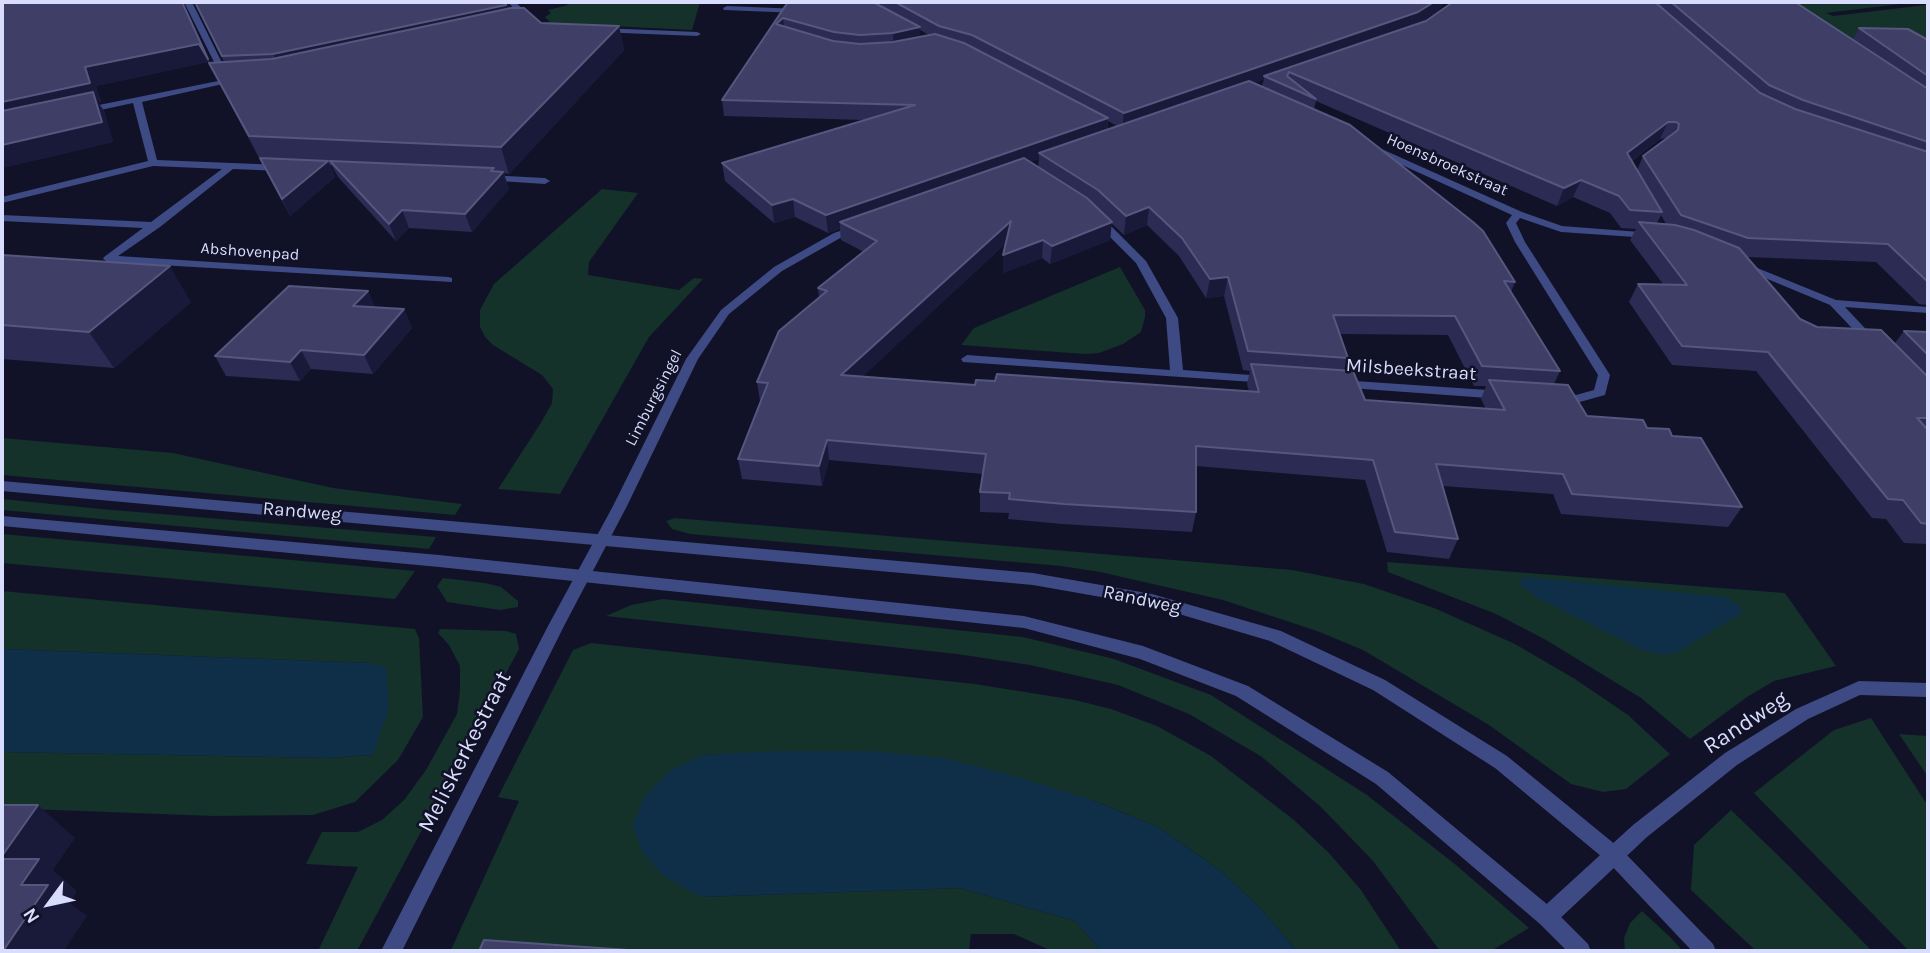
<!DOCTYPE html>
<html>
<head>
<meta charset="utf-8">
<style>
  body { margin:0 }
  #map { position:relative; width:1930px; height:953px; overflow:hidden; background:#111227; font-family:Karla,sans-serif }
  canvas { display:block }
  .frame { position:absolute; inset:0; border:4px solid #d8dcfd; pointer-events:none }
  .north { position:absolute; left:14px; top:869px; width:70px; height:70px; -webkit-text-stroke:5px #111227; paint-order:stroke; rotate:237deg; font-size:19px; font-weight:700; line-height:28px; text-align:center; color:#d8dcfd }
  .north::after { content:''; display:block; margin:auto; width:24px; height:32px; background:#d8dcfd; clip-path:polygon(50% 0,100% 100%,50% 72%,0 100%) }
</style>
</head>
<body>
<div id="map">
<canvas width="1930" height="953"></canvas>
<div class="frame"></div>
<div class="north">N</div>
</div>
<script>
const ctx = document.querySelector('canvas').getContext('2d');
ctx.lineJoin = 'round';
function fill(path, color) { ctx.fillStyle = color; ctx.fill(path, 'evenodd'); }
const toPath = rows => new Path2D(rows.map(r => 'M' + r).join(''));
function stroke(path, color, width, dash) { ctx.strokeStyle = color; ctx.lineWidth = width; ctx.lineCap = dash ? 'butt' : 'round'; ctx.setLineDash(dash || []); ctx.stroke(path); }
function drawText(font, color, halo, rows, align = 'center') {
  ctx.font = font + ' Karla,sans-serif'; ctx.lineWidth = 5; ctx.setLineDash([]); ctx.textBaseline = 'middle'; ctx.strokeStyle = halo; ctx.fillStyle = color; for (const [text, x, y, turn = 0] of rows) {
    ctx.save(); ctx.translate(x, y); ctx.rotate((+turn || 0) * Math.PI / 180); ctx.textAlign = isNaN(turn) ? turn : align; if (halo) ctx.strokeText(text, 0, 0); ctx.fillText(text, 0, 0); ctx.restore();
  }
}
fill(toPath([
  [564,2,700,2,692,30,551,23,545,17,551,13,548,10,568,5],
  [1754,2,1917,2,1826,13,1833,16,1926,5,1928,6,1928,47,1855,44],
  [602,189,638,193,589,262,588,275,679,290,694,278,703,279,649,337,560,494,498,489,542,421,552,403,553,389,542,375,493,345,485,337,480,327,480,310,494,284],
  [1120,267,1145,310,1145,317,1141,332,1123,344,1099,353,1084,354,961,345,974,328],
  [2,438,173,453,333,488,462,504,455,515,2,475],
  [2,499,101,509,436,537,429,549,2,510],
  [675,518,1292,570,1364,584,1434,608,1515,644,1575,679,1628,715,1670,754,1626,789,1603,792,1571,784,1489,725,1363,650,1317,631,1223,600,1100,572,1061,566,690,534,672,529,666,521],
  [2,534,415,571,395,599,2,563],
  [1387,562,1785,593,1836,666,1774,681,1747,697,1690,739,1641,698,1546,640,1496,614,1388,572],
  [443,578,485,583,501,587,518,601,518,607,500,610,447,602,437,586],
  [2,591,415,629,419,638,423,717,398,760,355,802,313,815,213,816,2,808,2,752,329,758,373,755,370,663,2,649],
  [663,599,1023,637,1114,659,1211,695,1367,795,1456,865,1529,928,1491,951,1440,951,1373,861,1321,807,1262,757,1189,714,1118,685,1030,665,957,654,606,616,631,605],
  [440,629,506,631,516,634,519,649,357,951,318,951,358,867,306,864,322,832,358,832,382,820,404,800,426,770,457,714,460,690,460,666,449,645,438,633],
  [591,643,975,684,1075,700,1111,709,1157,726,1211,756,1294,820,1329,853,1361,890,1401,951,1297,951,1260,908,1221,871,1158,827,1092,800,870,751,702,755,701,897,960,888,1075,921,1101,951,1052,951,1014,934,971,934,969,951,451,950,519,801,498,797,573,650],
  [1871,718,1928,806,1928,951,1909,951,1754,793,1834,730],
  [1899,734,1928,736,1928,777],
  [1731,810,1789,866,1872,951,1756,951,1691,890,1694,845],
  [1642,911,1670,937,1683,951,1625,951,1624,938,1630,923]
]), '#14312a');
fill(toPath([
  [1527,577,1726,597,1741,607,1742,613,1674,654,1655,654,1638,648,1536,597,1520,585,1521,580],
  [2,649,370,663,386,668,389,708,373,755,329,758,2,752],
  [780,751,870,751,943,758,1011,775,1092,800,1158,827,1221,871,1260,908,1297,951,1101,951,1075,921,960,888,701,897,662,875,642,851,633,825,644,798,668,772,702,755]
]), '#0f2f48');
fill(toPath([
  [184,2,192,2,230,79,237,77,241,80,142,102,157,160,282,165,287,168,282,171,233,169,160,227,118,256,448,277,452,278,452,282,108,262,103,259,104,257,143,228,2,221,2,215,151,222,222,169,153,166,2,203,2,197,148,161,133,103,82,114,78,111,79,109,223,80,184,2],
  [508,2,515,2,523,9,520,26,513,24,515,10,508,2],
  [727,6,799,9,803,11,799,13,724,10,723,8,727,6],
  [601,28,697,32,701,34,697,36,598,32,597,30,601,28],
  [1369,146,1375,146,1522,212,1562,226,1653,233,1654,235,1649,238,1561,232,1520,218,1516,223,1525,242,1610,375,1605,395,1576,403,1560,402,1554,398,1560,394,1576,395,1594,390,1598,375,1515,242,1506,223,1512,215,1369,150,1369,146],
  [487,175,545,178,550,181,545,184,484,180,482,178,487,175],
  [1097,215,1101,216,1146,261,1178,318,1183,370,1264,376,1270,380,1268,383,963,362,961,359,967,355,1170,370,1166,318,1136,263,1093,220,1093,216,1097,215],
  [858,225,862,226,862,230,842,237,782,271,729,314,698,359,627,506,564,626,402,951,381,951,548,626,613,506,686,359,721,310,774,267,834,233,858,225],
  [1745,263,1836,300,1928,307,1928,313,1845,307,1878,342,1876,345,1868,345,1830,305,1741,268,1739,266,1745,263],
  [1340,380,1502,391,1508,395,1502,399,1336,387,1334,384,1336,381,1340,380],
  [1859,681,1928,683,1928,697,1860,695,1808,719,1737,765,1647,837,1554,924,1547,927,1540,924,1537,917,1540,910,1633,825,1725,753,1796,709,1859,681]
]), '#3e4a84');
fill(toPath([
  [2,481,1033,573,1152,594,1281,631,1385,680,1507,756,1622,850,1713,944,1716,951,1692,951,1608,862,1495,768,1373,690,1270,641,1152,606,1033,585,2,491,2,481],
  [2,516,439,555,1024,616,1143,646,1248,686,1388,772,1554,910,1588,944,1591,951,1567,951,1540,924,1376,784,1236,696,1140,659,1024,628,439,567,2,526,2,516]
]), '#3e4a84');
fill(toPath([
  [195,2,508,2,510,8,541,23,619,26,624,50,509,174,504,173,509,189,472,232,409,228,396,241,338,177,332,166,330,165,335,177,290,216,208,62,96,86,101,102,98,102,104,111,113,142,2,168,183,3,210,62,224,62],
  [788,2,881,6,881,2,1445,2,1439,10,1420,23,1426,21,1453,2,1795,2,1853,39,1859,28,1928,40,1928,305,1919,304,1876,262,1747,257,1800,319,1817,327,1895,343,1904,331,1928,332,1928,544,1904,543,1886,519,1872,518,1756,371,1672,365,1629,302,1638,284,1663,284,1630,240,1636,229,1621,228,1610,213,1573,197,1557,206,1316,101,1314,109,1515,282,1511,292,1560,371,1554,384,1587,416,1647,428,1672,436,1742,507,1728,527,1561,514,1553,494,1442,486,1458,539,1449,559,1387,552,1365,480,1196,466,1196,512,1192,532,1062,524,1008,519,1009,513,980,512,980,492,983,474,829,460,822,486,742,479,738,459,760,401,757,382,819,297,818,288,864,252,841,240,840,229,828,233,795,217,774,223,725,181,722,163,865,120,724,116,722,100],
  [920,30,929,35,920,37],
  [1264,79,1262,86,1254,83],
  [1108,121,1117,126,1107,130],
  [1667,138,1643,156,1637,170,1632,161,1660,139],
  [1039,159,1038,167,1030,162],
  [1661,215,1666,224,1657,223],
  [1111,223,1124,235,1147,225,1179,256,1206,298,1224,296,1243,370,1250,371,1247,384,1249,391,995,381,975,385,862,377,1006,243,1003,273,1042,258,1050,264,1110,240],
  [1340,334,1448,335,1474,386,1486,386,1481,399,1486,409,1365,400,1344,370,1348,358],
  [2,255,191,302,114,368,2,359],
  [376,307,404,309,412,328,373,374,311,369,300,381,226,376,215,356]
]), '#2b2b54');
fill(toPath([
  [506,2,508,2,512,15,282,72,273,54],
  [1434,2,1445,2,1439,10,1414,27,1264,76,1264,79,1122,129,1124,113],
  [783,18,785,33,776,24],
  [619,26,624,50,509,174,501,147],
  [920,27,921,43,894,48,893,33],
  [199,44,208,62,96,86,101,102,98,102,104,111,113,142,2,168,2,102,85,67],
  [1108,118,1106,135,1039,153,1039,159,848,226,840,222,840,229,828,233,826,215],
  [1668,122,1660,139,1619,170,1627,153],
  [328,161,335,177,290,216,282,199],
  [494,168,497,179,503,172,509,189,472,232,465,214,491,171],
  [1581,180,1573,197,1557,206,1564,188],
  [793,199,795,217,774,223,772,205],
  [1149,207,1147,225,1124,235,1126,216],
  [402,210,409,228,396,241,389,224],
  [1011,221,1010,239,843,395,841,375],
  [1112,222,1110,240,1050,264,1052,246],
  [1043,240,1042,258,1003,273,1003,255],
  [170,266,191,302,114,368,89,332],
  [1228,277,1224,296,1206,298,1210,279],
  [368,291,377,310,353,306],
  [404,309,412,328,373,374,364,355],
  [301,350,311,369,300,381,290,362],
  [827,440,829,460,822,486,819,466],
  [38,805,75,838,53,870,77,891,70,903,87,916,64,951,3,951,21,885,2,860,2,856]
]), '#19193a');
const building = toPath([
  [2,2,182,2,208,59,199,44,85,67,90,83,2,102,2,2],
  [195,2,506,2,506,5,273,54,222,56,195,2],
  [788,2,873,2,920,27,893,33,860,35,834,32,783,18,776,24,833,41,860,44,893,42,935,34,964,43,1108,118,826,215,793,199,772,205,722,163,915,105,722,100,788,2],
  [895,2,1434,2,1418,12,1124,113,972,35,939,26,895,2],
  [1453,2,1655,2,1760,93,1795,109,1928,152,1928,282,1888,244,1748,238,1681,215,1643,156,1678,130,1679,124,1676,122,1668,122,1627,153,1662,212,1630,210,1619,196,1581,180,1564,188,1289,72,1287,76,1316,99,1264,76,1426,21,1453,2],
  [1671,2,1795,2,1928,89,1928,142,1803,100,1769,85,1671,2],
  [511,8,524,8,541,23,619,26,501,147,249,136,209,63,272,59,511,8],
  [1859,28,1908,29,1928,40,1928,76,1859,28],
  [1249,81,1350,125,1473,222,1483,231,1515,282,1504,281,1560,371,1482,366,1455,316,1333,315,1348,358,1248,351,1228,277,1210,279,1182,238,1149,207,1126,216,1098,190,1039,153,1249,81],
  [93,92,102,122,2,145,2,111,93,92],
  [260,158,328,161,282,199,260,158],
  [1024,158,1087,198,1112,222,1052,246,1043,240,1003,255,1011,221,841,375,975,385,976,380,995,381,997,374,1259,392,1251,364,1353,371,1365,400,1505,410,1489,380,1568,385,1587,416,1643,420,1647,428,1669,429,1672,436,1701,438,1742,507,1572,494,1563,474,1436,464,1458,539,1395,532,1373,460,1196,446,1196,512,1064,504,1009,499,1010,493,980,492,986,454,827,440,819,466,738,459,768,383,757,382,779,331,827,291,818,288,877,241,840,222,1024,158],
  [330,161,494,168,491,171,503,172,465,214,402,210,389,224,330,161],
  [1639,222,1675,225,1694,230,1739,248,1800,319,1817,327,1881,330,1928,377,1928,418,1917,418,1928,430,1928,524,1921,523,1903,500,1888,499,1768,352,1682,346,1638,284,1687,285,1639,222],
  [2,255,170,266,89,332,2,325,2,255],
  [289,286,368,291,353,306,404,309,364,355,301,350,290,362,215,356,289,286],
  [1904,331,1928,332,1928,355,1904,331],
  [2,805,38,805,2,856,2,805],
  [2,859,39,859,21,885,48,885,3,951,2,951,2,859],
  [484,940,643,951,479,951,484,940]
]);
fill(building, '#3e3e66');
stroke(building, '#56577e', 2);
drawText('16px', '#d8dcfd', '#111227', [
  ["Hoensbroekstraat",1447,165,24],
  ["Abshovenpad",250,252,4],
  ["Limburgsingel",654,398,-63]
]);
drawText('19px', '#d8dcfd', '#111227', [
  ["Milsbeekstraat",1411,370,4],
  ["Randweg",302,512,5],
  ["Randweg",1142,600,12]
]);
drawText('23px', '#d8dcfd', '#111227', [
  ["Randweg",1746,723,-33],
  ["Meliskerkestraat",465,752,-63]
]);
</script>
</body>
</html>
